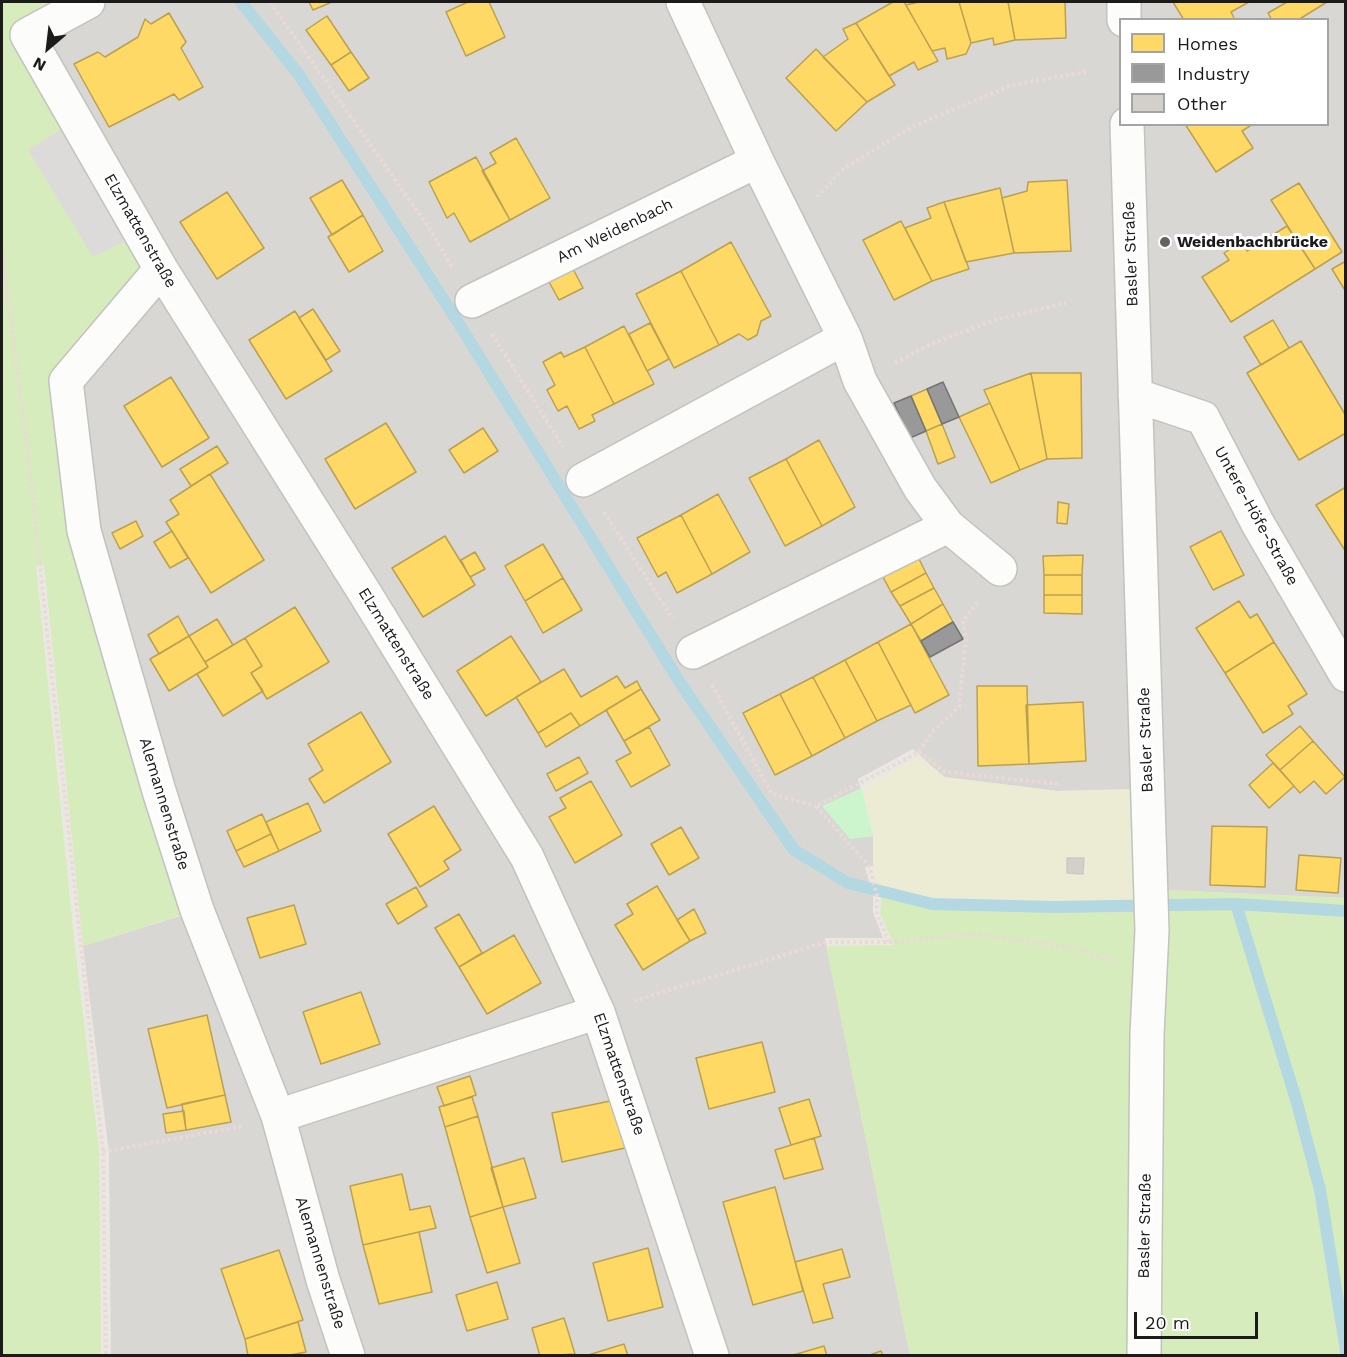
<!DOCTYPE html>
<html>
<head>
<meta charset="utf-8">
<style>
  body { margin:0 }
  #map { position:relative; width:1347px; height:1357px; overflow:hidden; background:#eae8e2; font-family:"Work Sans",sans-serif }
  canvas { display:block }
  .frame { position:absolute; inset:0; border:3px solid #1b1b1b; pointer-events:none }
  .legend { position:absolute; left:1119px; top:18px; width:210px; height:108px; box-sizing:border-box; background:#fff; border:2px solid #a4a4a4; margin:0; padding:8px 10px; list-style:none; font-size:18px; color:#1b1b1b }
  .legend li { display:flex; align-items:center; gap:12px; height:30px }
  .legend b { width:30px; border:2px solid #a4a4a4 }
  .north { position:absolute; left:18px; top:18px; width:60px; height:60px; -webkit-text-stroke:4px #fff; paint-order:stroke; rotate:208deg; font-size:16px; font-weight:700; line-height:24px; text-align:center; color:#1b1b1b }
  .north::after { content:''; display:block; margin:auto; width:21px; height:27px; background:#1b1b1b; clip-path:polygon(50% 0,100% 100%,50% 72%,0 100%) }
  .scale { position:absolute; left:1134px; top:1312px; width:124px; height:27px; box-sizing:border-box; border:3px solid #1b1b1b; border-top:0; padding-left:8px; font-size:18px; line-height:21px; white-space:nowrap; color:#1b1b1b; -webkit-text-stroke:4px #fff; paint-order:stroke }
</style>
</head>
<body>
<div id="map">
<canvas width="1347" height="1357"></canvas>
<div class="frame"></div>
<ul class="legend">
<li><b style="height:16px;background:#ffd966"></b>Homes</li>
<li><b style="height:16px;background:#999"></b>Industry</li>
<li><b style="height:16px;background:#d3d0cb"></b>Other</li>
</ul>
<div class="north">N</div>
<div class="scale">20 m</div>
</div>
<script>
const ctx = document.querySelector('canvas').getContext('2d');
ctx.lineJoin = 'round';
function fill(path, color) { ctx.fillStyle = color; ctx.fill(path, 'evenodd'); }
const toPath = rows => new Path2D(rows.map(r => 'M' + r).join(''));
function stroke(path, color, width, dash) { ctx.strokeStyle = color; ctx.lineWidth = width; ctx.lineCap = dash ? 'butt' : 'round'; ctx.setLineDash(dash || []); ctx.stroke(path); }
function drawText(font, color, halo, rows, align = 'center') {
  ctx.font = font + ' "Work Sans",sans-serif'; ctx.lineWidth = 6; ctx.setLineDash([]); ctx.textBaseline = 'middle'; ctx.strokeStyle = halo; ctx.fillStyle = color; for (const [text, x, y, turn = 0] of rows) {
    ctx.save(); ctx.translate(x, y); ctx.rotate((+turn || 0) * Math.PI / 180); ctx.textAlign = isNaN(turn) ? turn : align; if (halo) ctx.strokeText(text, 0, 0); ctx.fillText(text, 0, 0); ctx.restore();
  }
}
fill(toPath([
  [88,2,1345,2,1345,898,1164,890,1138,789,1057,791,944,777,913,749,858,779,873,836,873,866,865,867,873,894,873,912,883,938,825,938,910,1355,111,1355,109,1153,83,946,197,911,61,380,156,268,27,35],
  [1120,20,1328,20,1328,124,1120,124]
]), '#d9d7d4');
fill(toPath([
  [918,757,945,777,1057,791,1138,789,1139,900,1055,902,932,901,878,887,873,866,873,836,862,788]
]), '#ececd4');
fill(toPath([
  [2,2,88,2,28,35,156,268,61,380,197,910,83,946,44,565,36,566,75,947,99,1150,101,1355,2,1356],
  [1164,890,1345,898,1345,1355,910,1355,826,946,894,945,880,913,882,895,933,908,1140,910]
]), '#d7ecbd');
fill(toPath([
  [862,788,873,836,850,839,822,806]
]), '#cdf5cd');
fill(toPath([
  [76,120,137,235,93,257,28,150]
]), '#dcdbd9');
const homes = toPath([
  [309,2,332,2,313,10,309,2],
  [468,2,489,2,505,37,466,56,446,12,468,2],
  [893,2,904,2,938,61,918,70,914,62,889,76,856,23,893,2],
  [919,2,959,2,971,43,966,54,947,59,945,48,932,51,906,5,919,2],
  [959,2,1008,2,1015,40,994,45,993,38,971,43,959,2],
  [1008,2,1065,2,1066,38,1015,40,1008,2],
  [1173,2,1249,2,1231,12,1235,20,1184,20,1173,2],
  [1287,2,1327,2,1298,20,1272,20,1268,13,1287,2],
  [169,13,186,42,181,48,203,87,179,100,174,94,109,127,74,64,98,52,105,57,138,37,145,19,151,24,169,13],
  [327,16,351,52,331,65,306,30,327,16],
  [856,23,895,85,867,102,823,57,848,39,843,29,856,23],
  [816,49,867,102,836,131,786,78,816,49],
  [351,52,369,78,349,91,331,65,351,52],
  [1185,124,1253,124,1242,131,1253,148,1216,172,1185,124],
  [516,138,550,198,510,220,482,171,496,163,490,153,516,138],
  [476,157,510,220,470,242,454,213,447,218,429,182,476,157],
  [342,180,363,215,332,235,310,198,342,180],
  [1067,180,1071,251,1014,253,1002,198,1027,191,1028,182,1067,180],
  [1299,183,1342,252,1315,269,1271,200,1299,183],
  [1000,188,1014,253,966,262,944,202,1000,188],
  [227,192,264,248,217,279,180,222,227,192],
  [944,202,969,269,932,281,905,228,931,218,927,208,944,202],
  [363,215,383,251,349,272,328,237,363,215],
  [901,221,932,281,894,300,863,240,901,221],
  [1287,226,1315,269,1231,322,1202,277,1229,260,1224,253,1242,241,1247,251,1287,226],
  [731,242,771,316,761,321,757,335,748,340,739,334,719,345,681,271,731,242],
  [1346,261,1346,292,1332,269,1346,261],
  [572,267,583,288,559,300,548,280,572,267],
  [681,271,719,345,674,368,636,294,681,271],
  [313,309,340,351,326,360,299,318,313,309],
  [295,311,332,371,286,399,249,340,295,311],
  [1273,320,1289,348,1261,365,1244,337,1273,320],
  [650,323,669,359,647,371,629,334,650,323],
  [624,326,654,384,614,404,585,347,624,326],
  [1301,341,1346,416,1346,433,1299,460,1247,373,1301,341],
  [585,347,614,404,592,415,595,421,579,429,567,406,558,411,547,390,555,385,543,362,561,352,564,357,585,347],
  [1031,373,1081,373,1082,458,1047,459,1031,373],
  [1031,373,1047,459,1020,470,984,390,1031,373],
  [171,377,209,438,162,467,124,406,171,377],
  [927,389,942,424,926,431,911,396,927,389],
  [990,403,1020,470,991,483,959,417,990,403],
  [386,423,416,472,355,509,325,459,386,423],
  [942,424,955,457,938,464,926,431,942,424],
  [483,428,498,451,464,473,449,450,483,428],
  [819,440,855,507,822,526,786,459,819,440],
  [217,446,228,463,191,486,180,469,217,446],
  [786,459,822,526,785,546,749,478,786,459],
  [210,474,264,560,211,593,166,522,179,514,170,500,210,474],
  [1346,487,1346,552,1316,505,1346,487],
  [718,494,750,552,712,574,681,515,718,494],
  [1058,502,1069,504,1067,524,1057,523,1058,502],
  [681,515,712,574,677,593,666,572,658,577,637,538,681,515],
  [136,521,143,536,120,549,112,533,136,521],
  [172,531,188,558,170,568,154,542,172,531],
  [1221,531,1244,575,1213,590,1190,547,1221,531],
  [445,536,475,585,423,617,392,568,445,536],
  [543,544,563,578,525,601,505,566,543,544],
  [475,552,485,569,470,577,461,560,475,552],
  [1083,555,1082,575,1044,575,1043,556,1083,555],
  [918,557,926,573,891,592,883,577,918,557],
  [926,573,934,588,900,606,891,592,926,573],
  [1044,575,1082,575,1082,595,1044,595,1044,575],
  [563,578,582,610,543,633,525,601,563,578],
  [934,588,943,604,911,624,900,606,934,588],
  [1044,595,1082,595,1082,614,1044,613,1044,595],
  [1239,601,1250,618,1257,614,1274,642,1225,673,1196,628,1239,601],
  [943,604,953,622,921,641,911,624,943,604],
  [295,607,329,662,267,699,251,673,262,666,245,638,295,607],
  [178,616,189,636,159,654,148,635,178,616],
  [217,619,233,645,205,662,189,636,217,619],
  [911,624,949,695,915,713,878,642,911,624],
  [189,636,208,667,169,691,150,659,189,636],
  [511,636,541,682,486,716,457,671,511,636],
  [245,638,262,666,251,673,263,691,223,716,197,674,208,667,205,662,245,638],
  [878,642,911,705,877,721,845,660,878,642],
  [1274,642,1307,694,1288,706,1293,714,1263,733,1225,673,1274,642],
  [845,660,877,721,845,738,813,677,845,660],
  [564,669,581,697,617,676,625,688,637,681,641,689,580,726,571,713,538,733,516,697,564,669],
  [813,677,845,738,812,756,780,694,813,677],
  [977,686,1027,686,1029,764,978,766,977,686],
  [641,689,660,720,624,741,606,710,641,689],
  [780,694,812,756,775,775,743,713,780,694],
  [1083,702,1086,761,1029,764,1026,705,1083,702],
  [361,712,391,762,324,803,309,779,323,770,308,744,361,712],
  [571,713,580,726,546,747,538,733,571,713],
  [1300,726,1313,741,1280,770,1266,755,1300,726],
  [649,727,670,765,631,787,616,761,631,753,624,741,649,727],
  [1313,741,1345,777,1326,794,1314,781,1300,793,1280,770,1313,741],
  [579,757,588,773,556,791,547,774,579,757],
  [1273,763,1294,786,1269,808,1249,785,1273,763],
  [591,781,622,835,575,863,549,817,566,808,560,798,591,781],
  [308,803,321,831,279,851,266,822,308,803],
  [434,806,461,850,444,861,449,869,420,887,388,834,434,806],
  [262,814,271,834,236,851,227,831,262,814],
  [1212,826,1267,827,1265,887,1210,885,1212,826],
  [681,827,699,858,669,875,651,844,681,827],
  [271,834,279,851,244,867,236,851,271,834],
  [1299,855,1341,858,1338,893,1296,890,1299,855],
  [657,886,690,941,643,970,615,925,633,914,627,904,657,886],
  [416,887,427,906,398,924,386,904,416,887],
  [294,905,306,944,260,958,247,918,294,905],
  [694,909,706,933,690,941,677,920,694,909],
  [459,914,482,953,459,967,435,928,459,914],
  [514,935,541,983,487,1014,459,967,514,935],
  [361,992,380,1044,321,1064,303,1012,361,992],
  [207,1015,225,1095,167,1108,148,1029,207,1015],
  [762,1042,775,1092,709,1109,696,1058,762,1042],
  [470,1076,476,1095,444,1106,437,1087,470,1076],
  [225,1095,231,1122,186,1130,182,1104,225,1095],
  [472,1097,478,1116,445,1127,439,1107,472,1097],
  [809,1099,821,1136,791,1145,779,1108,809,1099],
  [615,1100,625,1148,562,1162,552,1113,615,1100],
  [184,1111,186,1130,166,1133,163,1114,184,1111],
  [478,1116,503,1207,470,1217,445,1127,478,1116],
  [814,1138,823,1169,784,1179,775,1150,814,1138],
  [524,1158,536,1198,503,1207,491,1168,524,1158],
  [402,1174,410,1210,430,1206,436,1228,363,1245,350,1186,402,1174],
  [775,1187,803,1291,753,1305,723,1202,775,1187],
  [503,1207,520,1263,487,1273,470,1217,503,1207],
  [419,1232,432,1292,379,1304,363,1245,419,1232],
  [648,1248,663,1307,608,1321,593,1263,648,1248],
  [842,1249,850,1277,823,1284,833,1318,813,1323,795,1262,842,1249],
  [279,1250,303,1320,245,1339,221,1269,279,1250],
  [497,1282,508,1319,467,1331,456,1295,497,1282],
  [564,1318,575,1354,540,1356,532,1328,564,1318],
  [298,1322,306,1352,285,1356,248,1356,245,1339,298,1322],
  [624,1344,628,1356,585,1356,624,1344],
  [824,1346,827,1356,790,1356,824,1346],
  [881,1351,883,1356,867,1356,881,1351]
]);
fill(homes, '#ffd966');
stroke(homes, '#bba050', 1.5);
const industry = toPath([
  [943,382,959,417,942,424,927,389,943,382],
  [911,396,926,431,910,438,894,403,911,396],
  [953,622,963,639,930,657,921,641,953,622]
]);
fill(industry, '#999');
stroke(industry, '#737373', 1.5);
stroke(toPath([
  [241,2,299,75,456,319,679,681,794,850,848,883,932,904,1055,907,1236,904,1346,911],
  [1236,904,1297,1103,1320,1190,1346,1351]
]), '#b3d8e1', 12);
const building = toPath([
  [1067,858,1084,858,1083,874,1067,873,1067,858]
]);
fill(building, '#d3d0cb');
stroke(building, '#cdc9c4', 1.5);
const minor = toPath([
  [88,2,27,35,161,269,366,595,527,857,598,1012,712,1356],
  [683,2,757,161,845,338,860,381,920,488,948,526,1000,569],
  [1124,2,1124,20],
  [1127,124,1152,930,1147,1035,1144,1356],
  [161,269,66,381,84,531,159,791,197,910,278,1116,323,1280,348,1356],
  [472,301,757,161],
  [1135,395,1203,418,1258,524,1346,675],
  [583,480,845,338],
  [693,652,948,526],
  [278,1116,598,1012]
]);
stroke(minor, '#c2c2bf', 36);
stroke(toPath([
  [270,2,429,228,453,269],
  [817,197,844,168,912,127,1012,85,1086,72],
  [2,253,27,444,103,1152,106,1356],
  [492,334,563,447],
  [895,363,931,344,995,320,1066,303],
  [604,512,673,619],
  [712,685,772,794,816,806],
  [919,752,945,772,1057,784],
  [889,942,877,913,877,895,869,866,816,806,919,752,932,732,959,707,966,639,963,621,979,600],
  [634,1001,826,942,889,942,977,934,1078,949,1112,961],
  [103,1152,243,1126]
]), '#ead9d6', 4, [3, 3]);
stroke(minor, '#fcfcfb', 33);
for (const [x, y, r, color] of [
  [1165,242,6,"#636361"]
]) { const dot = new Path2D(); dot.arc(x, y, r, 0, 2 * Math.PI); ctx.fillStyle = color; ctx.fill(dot); stroke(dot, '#fff', 2); }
drawText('16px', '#1b1b1b', '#fff', [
  ["Elzmattenstraße",140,231,60],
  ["Am Weidenbach",615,231,-26],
  ["Basler Straße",1131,254,-92],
  ["Untere-Höfe-Straße",1256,516,61],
  ["Elzmattenstraße",396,644,58],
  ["Basler Straße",1146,740,-92],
  ["Alemannenstraße",164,804,73],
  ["Elzmattenstraße",619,1074,71],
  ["Basler Straße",1145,1226,-89],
  ["Alemannenstraße",320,1263,73]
]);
drawText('bold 16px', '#1b1b1b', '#fff', [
  ["Weidenbachbrücke",1177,242]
], 'left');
</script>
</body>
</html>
